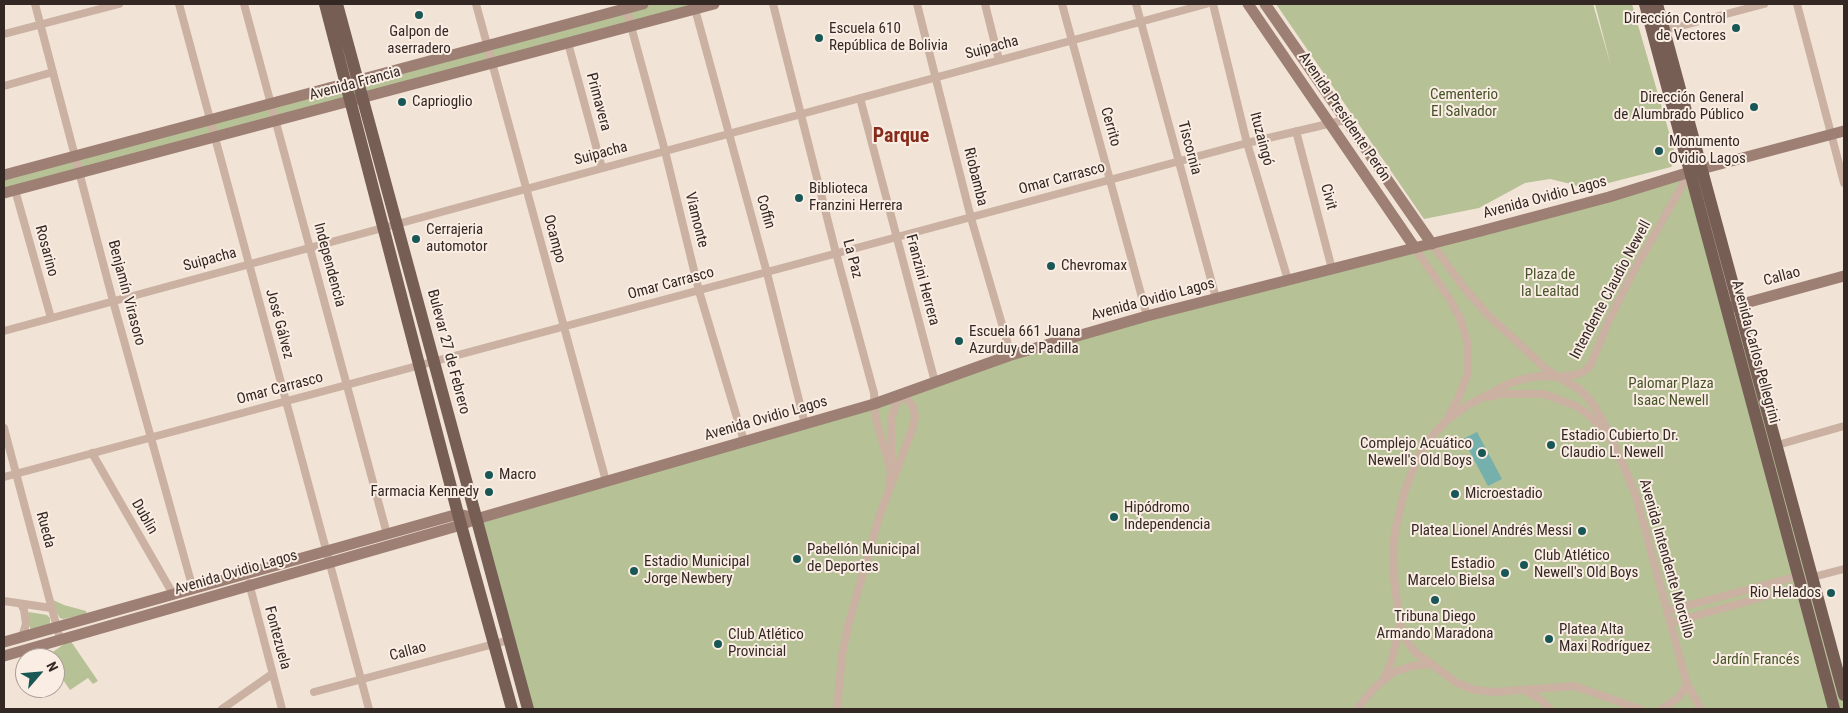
<!DOCTYPE html>
<html>
<head>
<meta charset="utf-8">
<style>
  body { margin:0 }
  #map { position:relative; width:1848px; height:713px; overflow:hidden; background:#f2e3d7; font-family:"Roboto Condensed",sans-serif }
  canvas { display:block }
  .frame { position:absolute; inset:0; border:5px solid #342825; pointer-events:none }
  .north { position:absolute; left:15px; top:648px; width:50px; height:50px; box-sizing:border-box; background:#faede3; border:1px solid #ab9e97; border-radius:50%; rotate:63deg; font-size:14px; font-weight:700; line-height:20px; text-align:center; color:#342825 }
  .north::after { content:''; display:block; margin:auto; width:18px; height:22px; background:#195756; clip-path:polygon(50% 0,100% 100%,50% 72%,0 100%) }
</style>
</head>
<body>
<div id="map">
<canvas width="1848" height="713"></canvas>
<div class="frame"></div>
<div class="north">N</div>
</div>
<script>
const ctx = document.querySelector('canvas').getContext('2d');
ctx.lineJoin = 'round';
function fill(path, color) { ctx.fillStyle = color; ctx.fill(path, 'evenodd'); }
const toPath = rows => new Path2D(rows.map(r => 'M' + r).join(''));
function stroke(path, color, width, dash) { ctx.strokeStyle = color; ctx.lineWidth = width; ctx.lineCap = dash ? 'butt' : 'round'; ctx.setLineDash(dash || []); ctx.stroke(path); }
function drawText(font, color, halo, rows, align = 'center') {
  ctx.font = font + ' "Roboto Condensed",sans-serif'; ctx.lineWidth = 4; ctx.setLineDash([]); ctx.textBaseline = 'middle'; ctx.strokeStyle = halo; ctx.fillStyle = color; for (const [text, x, y, turn = 0] of rows) {
    ctx.save(); ctx.translate(x, y); ctx.rotate((+turn || 0) * Math.PI / 180); ctx.textAlign = isNaN(turn) ? turn : align; if (halo) ctx.strokeText(text, 0, 0); ctx.fillText(text, 0, 0); ctx.restore();
  }
}
fill(toPath([
  [643,4,714,4,4,193,4,175],
  [1276,4,1593,4,1611,66,1595,4,1632,4,1677,160,1671,167,1585,189,1571,184,1550,179,1525,183,1479,208,1424,219],
  [1645,4,1844,695,1844,709,528,709,476,519,744,441,1011,355,1690,172],
  [53,600,64,605,86,611,87,614,63,619,60,618,57,613],
  [29,612,47,615,50,618,50,625,32,630,30,628,28,613],
  [70,640,98,681,93,684,88,678,70,690,55,668,55,658,48,658,47,656]
]), '#b6c196');
fill(toPath([
  [1477,432,1502,479,1488,486,1463,439]
]), '#75b0ad');
stroke(toPath([
  [35,4,113,301,193,589],
  [179,4,369,709],
  [244,4,387,534],
  [476,4,606,481],
  [625,4,665,151,699,291,744,441],
  [773,4,836,253,874,393,875,416,891,472],
  [917,4,971,218,1011,355],
  [985,4,999,60],
  [1062,4,1147,316],
  [1136,4,1216,298],
  [1213,4,1247,143,1288,280],
  [1797,4,1844,183],
  [695,9,767,273,805,424],
  [1662,31,1764,4],
  [4,34,119,4],
  [568,43,602,168],
  [4,86,53,72],
  [860,98,935,382],
  [1296,131,1332,269],
  [15,190,51,318],
  [1432,244,1465,289,1489,316,1545,368,1558,377,1579,389,1590,400,1601,417,1625,469,1636,496,1687,684,1701,709],
  [1415,248,1449,298,1460,318,1468,344,1468,373,1458,399,1448,417],
  [4,331,1206,4],
  [1487,397,1502,394,1544,394,1576,406,1588,414,1603,430],
  [4,428,60,639],
  [1774,446,1844,426],
  [92,453,173,594],
  [4,477,1247,143,1345,120],
  [249,583,282,709],
  [4,601,51,608],
  [21,604,24,610,26,624,22,637],
  [1667,611,1799,576],
  [1670,623,1802,586,1813,577,1844,569],
  [1384,679,1392,659,1400,624],
  [1525,691,1540,699,1550,709],
  [314,692,509,640],
  [222,709,272,674],
  [837,709,842,655,848,626,879,517,913,427,915,416,913,406,902,394,896,404,891,420,891,472,889,487],
  [1357,709,1375,687,1394,672,1412,666,1429,664],
  [1640,709,1574,686,1495,692,1475,690,1457,683,1415,652,1406,640,1400,624,1394,579,1393,551,1395,531,1404,493,1418,457,1433,435,1446,421,1466,406,1510,383,1527,378,1540,376,1558,377,1574,375,1583,372,1590,366,1609,320,1632,274,1690,172],
  [1662,709,1679,697,1687,684]
]), '#cab1a2', 8);
stroke(toPath([
  [1248,4,1415,248],
  [1265,4,1432,244],
  [4,175,643,4],
  [4,193,714,4],
  [1731,307,1844,276],
  [4,642,458,514,467,516],
  [4,656,461,525,476,519,874,404,1011,355,1147,316,1481,231,1609,197,1690,172,1844,131]
]), '#9d7f74', 11);
stroke(toPath([
  [325,4,458,514,512,709],
  [337,4,528,709],
  [1645,4,1834,709],
  [1657,4,1844,695]
]), '#775e55', 12);
for (const [x, y, r, color] of [
  [419,15,5,"#195756"],
  [1736,28,5,"#195756"],
  [819,38,5,"#195756"],
  [402,102,5,"#195756"],
  [1754,107,5,"#195756"],
  [1659,151,5,"#195756"],
  [799,198,5,"#195756"],
  [416,239,5,"#195756"],
  [1051,266,5,"#195756"],
  [959,341,5,"#195756"],
  [1551,445,5,"#195756"],
  [1482,453,5,"#195756"],
  [489,475,5,"#195756"],
  [489,492,5,"#195756"],
  [1455,494,5,"#195756"],
  [1114,517,5,"#195756"],
  [1582,531,5,"#195756"],
  [797,559,5,"#195756"],
  [1524,565,5,"#195756"],
  [634,571,5,"#195756"],
  [1505,573,5,"#195756"],
  [1831,593,5,"#195756"],
  [1435,600,5,"#195756"],
  [1549,639,5,"#195756"],
  [718,644,5,"#195756"]
]) { const dot = new Path2D(); dot.arc(x, y, r, 0, 2 * Math.PI); ctx.fillStyle = color; ctx.fill(dot); stroke(dot, '#faede3', 2); }
drawText('15px', '#342825', '#faede3', [
  ["Dirección Control",1726,19,"right"],
  ["de Vectores",1726,36,"right"],
  ["Escuela 610",829,29],
  ["República de Bolivia",829,46],
  ["Galpon de",419,32,"center"],
  ["aserradero",419,49,"center"],
  ["Dirección General",1744,98,"right"],
  ["de Alumbrado Público",1744,115,"right"],
  ["Caprioglio",412,102],
  ["Monumento",1669,142],
  ["Ovidio Lagos",1669,159],
  ["Biblioteca",809,189],
  ["Franzini Herrera",809,206],
  ["Cerrajeria",426,230],
  ["automotor",426,247],
  ["Chevromax",1061,266],
  ["Escuela 661 Juana",969,332],
  ["Azurduy de Padilla",969,349],
  ["Estadio Cubierto Dr.",1561,436],
  ["Claudio L. Newell",1561,453],
  ["Complejo Acuático",1472,444,"right"],
  ["Newell's Old Boys",1472,461,"right"],
  ["Macro",499,475],
  ["Farmacia Kennedy",479,492,"right"],
  ["Microestadio",1465,494],
  ["Hipódromo",1124,508],
  ["Independencia",1124,525],
  ["Platea Lionel Andrés Messi",1572,531,"right"],
  ["Pabellón Municipal",807,550],
  ["de Deportes",807,567],
  ["Club Atlético",1534,556],
  ["Newell's Old Boys",1534,573],
  ["Estadio Municipal",644,562],
  ["Jorge Newbery",644,579],
  ["Estadio",1495,564,"right"],
  ["Marcelo Bielsa",1495,581,"right"],
  ["Rio Helados",1821,593,"right"],
  ["Tribuna Diego",1435,617,"center"],
  ["Armando Maradona",1435,634,"center"],
  ["Platea Alta",1559,630],
  ["Maxi Rodríguez",1559,647],
  ["Club Atlético",728,635],
  ["Provincial",728,652]
], 'left');
drawText('15px', '#342825', '#faede3', [
  ["Suipacha",992,48,-15],
  ["Avenida Francia",355,84,-15],
  ["Primavera",598,102,75],
  ["Avenida Presidente Perón",1344,117,56],
  ["Cerrito",1110,127,74],
  ["Ituzaingó",1261,139,75],
  ["Tiscornia",1189,148,75],
  ["Suipacha",601,154,-15],
  ["Riobamba",975,177,76],
  ["Omar Carrasco",1062,179,-15],
  ["Civit",1328,197,75],
  ["Avenida Ovidio Lagos",1545,198,-15],
  ["Coffin",765,212,74],
  ["Viamonte",696,220,76],
  ["Ocampo",554,239,75],
  ["Rosarino",46,251,75],
  ["La Paz",852,259,75],
  ["Suipacha",210,260,-15],
  ["Independencia",329,265,75],
  ["Callao",1782,277,-15],
  ["Franzini Herrera",922,280,75],
  ["Omar Carrasco",671,284,-15],
  ["Intendente Claudio Newell",1611,290,-62],
  ["Benjamín Virasoro",126,293,75],
  ["Avenida Ovidio Lagos",1153,300,-15],
  ["José Gálvez",279,324,75],
  ["Bulevar 27 de Febrero",448,352,75],
  ["Avenida Carlos Pellegrini",1755,352,75],
  ["Omar Carrasco",280,389,-15],
  ["Avenida Ovidio Lagos",766,419,-16],
  ["Dublin",144,517,60],
  ["Rueda",45,530,75],
  ["Avenida Intendente Morcillo",1666,559,74],
  ["Avenida Ovidio Lagos",236,573,-16],
  ["Fontezuela",277,638,75],
  ["Callao",408,652,-15]
]);
drawText('15px', '#475328', '#faede3', [
  ["Cementerio",1464,95],
  ["El Salvador",1464,112],
  ["Plaza de",1550,275],
  ["la Lealtad",1550,292],
  ["Palomar Plaza",1671,384],
  ["Isaac Newell",1671,401],
  ["Jardín Francés",1756,660]
]);
drawText('bold 20px', '#862c1b', '#faede3', [
  ["Parque",901,137]
]);
</script>
</body>
</html>
